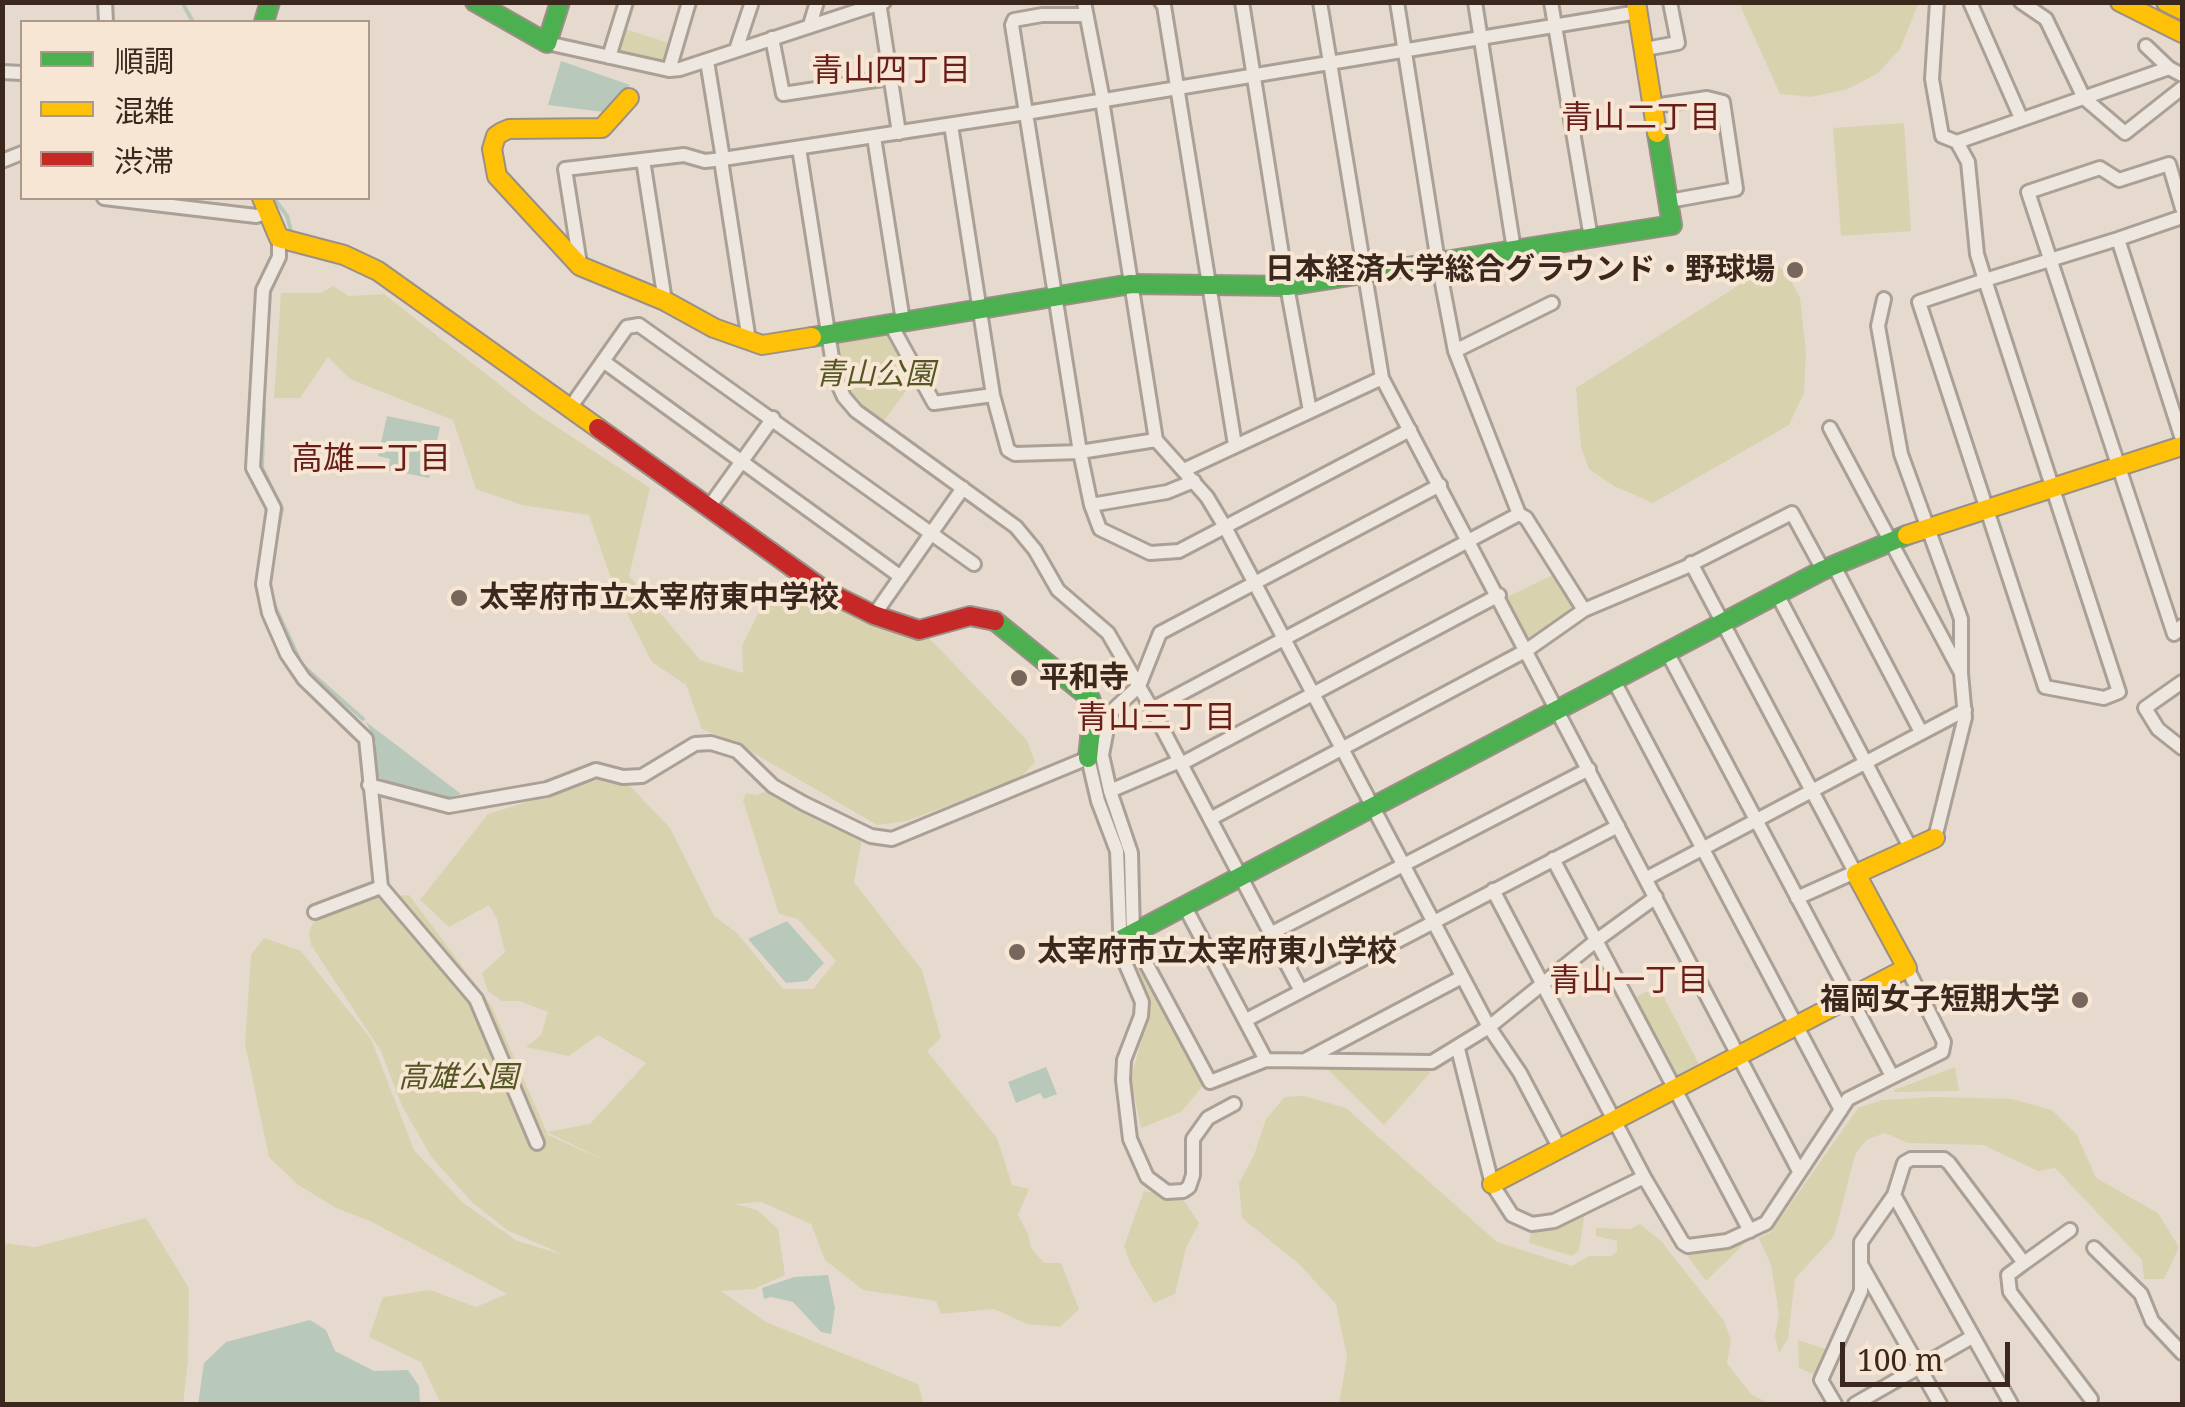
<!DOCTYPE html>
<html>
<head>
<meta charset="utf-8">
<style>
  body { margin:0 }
  #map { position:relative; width:2185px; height:1407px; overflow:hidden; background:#e6dace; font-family:"Noto Serif","Noto Sans JP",serif }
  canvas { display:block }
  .frame { position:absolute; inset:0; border:5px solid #3a271e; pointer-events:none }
  .legend { position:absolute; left:20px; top:20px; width:350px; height:180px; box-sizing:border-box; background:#f7e6d3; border:2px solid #ab9a8b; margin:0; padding:12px 18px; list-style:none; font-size:30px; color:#3a271e }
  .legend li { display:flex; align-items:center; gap:20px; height:50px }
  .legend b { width:50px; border:2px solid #ab9a8b }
  .scale { position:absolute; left:1840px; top:1342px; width:170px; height:45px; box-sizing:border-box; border:5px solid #3a271e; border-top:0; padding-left:12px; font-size:30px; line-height:35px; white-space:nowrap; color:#3a271e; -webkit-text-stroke:8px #f7e6d3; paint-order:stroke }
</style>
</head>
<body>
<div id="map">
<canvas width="2185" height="1407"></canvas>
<div class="frame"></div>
<ul class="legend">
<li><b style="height:12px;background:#4caf50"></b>順調</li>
<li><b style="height:12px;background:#ffc107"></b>混雑</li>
<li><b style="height:12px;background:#c62828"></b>渋滞</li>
</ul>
<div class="scale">100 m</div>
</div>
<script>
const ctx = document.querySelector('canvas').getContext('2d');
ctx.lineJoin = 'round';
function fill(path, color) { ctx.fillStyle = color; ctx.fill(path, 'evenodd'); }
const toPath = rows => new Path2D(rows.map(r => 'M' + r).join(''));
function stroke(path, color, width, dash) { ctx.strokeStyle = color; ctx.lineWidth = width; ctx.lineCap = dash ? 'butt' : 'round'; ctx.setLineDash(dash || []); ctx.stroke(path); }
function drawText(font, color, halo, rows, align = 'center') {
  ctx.font = font + ' "Noto Serif","Noto Sans JP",serif'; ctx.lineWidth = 8; ctx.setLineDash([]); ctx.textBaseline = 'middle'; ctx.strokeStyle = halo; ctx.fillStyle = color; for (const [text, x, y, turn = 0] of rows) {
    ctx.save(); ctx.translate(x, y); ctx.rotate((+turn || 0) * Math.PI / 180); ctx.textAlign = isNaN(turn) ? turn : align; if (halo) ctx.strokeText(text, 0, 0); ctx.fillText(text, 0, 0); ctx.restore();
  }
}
fill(toPath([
  [1919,2,1900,49,1878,73,1848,89,1811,97,1780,94,1739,3],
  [625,29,672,44,667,57,658,61,618,53],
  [1904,123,1911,231,1841,236,1833,128],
  [1774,263,1787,273,1800,298,1806,352,1804,393,1789,425,1653,503,1614,486,1589,469,1581,447,1576,388],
  [333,286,349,296,384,294,537,414,650,488,629,576,700,660,743,673,742,646,766,598,787,574,928,637,1027,740,1035,762,1020,778,907,821,877,825,738,744,702,729,686,685,652,662,615,590,589,515,522,505,476,489,453,420,350,379,328,357,300,398,274,398,281,293,321,293],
  [887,332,914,380,883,422,858,406,844,387,833,343,839,339],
  [1555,574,1578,610,1531,642,1525,641,1505,598],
  [604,778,630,786,670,828,714,916,737,933,783,989,813,989,836,961,798,919,779,914,743,800,746,793,756,795,770,790,862,838,854,882,922,970,941,1038,927,1051,997,1138,1012,1185,1029,1189,1018,1215,1029,1236,1031,1248,1044,1263,1061,1263,1079,1309,1060,1327,1027,1324,994,1309,941,1314,936,1301,863,1290,825,1260,811,1224,761,1202,735,1204,757,1210,778,1229,785,1275,754,1289,721,1291,766,1322,918,1384,924,1404,441,1404,421,1362,369,1337,383,1297,430,1290,476,1307,507,1294,370,1221,336,1208,297,1184,269,1157,245,1043,251,955,264,938,301,951,371,1039,414,1150,462,1202,517,1241,564,1255,507,1230,472,1202,432,1158,402,1106,381,1051,311,945,309,932,315,919,376,897,409,895,491,1005,548,1135,608,1162,547,1132,590,1124,646,1063,598,1035,569,1056,526,1047,541,1035,548,1012,519,1001,502,1001,488,991,482,973,505,952,497,919,489,905,449,927,420,900,488,814],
  [1131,952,1134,952,1203,1086,1181,1112,1141,1128,1131,1079,1149,1010,1146,994,1128,955],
  [1658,986,1700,1066,1677,1077,1672,1076,1632,999],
  [1328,1066,1425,1069,1430,1073,1384,1125,1327,1069],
  [1955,1067,1959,1091,1894,1092,1894,1090],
  [1304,1096,1346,1108,1497,1242,1572,1266,1589,1256,1611,1256,1617,1251,1617,1241,1596,1236,1596,1228,1630,1229,1640,1224,1661,1241,1724,1321,1731,1340,1727,1363,1751,1394,1770,1404,1339,1404,1347,1357,1336,1304,1298,1263,1242,1218,1239,1183,1254,1155,1266,1119,1285,1097],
  [1934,1097,2012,1099,2052,1110,2077,1135,2096,1178,2158,1213,2179,1247,2164,1279,2144,1279,2142,1260,2055,1168,2038,1171,1983,1145,1908,1143,1885,1133,1866,1140,1855,1155,1834,1236,1795,1279,1788,1339,1779,1353,1775,1336,1779,1314,1771,1265,1759,1238,1771,1232,1858,1108,1882,1100],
  [1144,1191,1182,1198,1199,1223,1186,1248,1175,1294,1154,1303,1131,1265,1124,1246],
  [1585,1212,1579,1250,1572,1256,1529,1243,1532,1229,1548,1230],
  [146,1218,189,1288,188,1361,183,1404,3,1404,3,1243,35,1247],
  [1756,1232,1706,1281,1686,1254,1730,1244],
  [1798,1340,1825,1349,1817,1376,1799,1368]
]), '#d9d2af');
fill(toPath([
  [561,61,630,85,603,112,548,105],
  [387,416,440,427,429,478,388,470,390,459,378,456],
  [366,722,461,794,447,798,381,780,376,772,376,743],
  [787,921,824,963,807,981,786,983,748,939],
  [1046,1067,1057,1094,1044,1099,1040,1093,1016,1103,1008,1082],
  [828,1275,835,1308,831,1334,821,1332,793,1302,771,1297,764,1299,762,1288,794,1277],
  [310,1320,326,1330,335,1351,374,1371,408,1370,419,1386,420,1404,198,1404,204,1363,226,1342]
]), '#b8c9bc');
stroke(toPath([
  [182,2,193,22],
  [274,198,287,216,291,231],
  [264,408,262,468,282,509,275,544],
  [273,602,302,665,363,719]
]), '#b8c9bc', 4);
const street = toPath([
  [105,2,106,22],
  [879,2,899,133],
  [1084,2,1103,100],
  [1161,2,1164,6,1235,445],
  [1242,2,1287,286,1310,411],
  [1320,2,1382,378,1799,1171],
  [1397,2,1438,262,1455,351,1519,514,1526,518,1584,610],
  [1475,2,1514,250],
  [1551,2,1591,238],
  [1937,2,1932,79,1942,136,1957,142,1968,162,1977,254,1985,280,2119,692,2104,698,2045,687,1919,302,1985,280,2118,239,2182,217],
  [1970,2,2021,118],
  [2021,2,2046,19,2084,98,2125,133,2182,88],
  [1086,15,1042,15,1014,20,1012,25,1080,452,1091,505,1100,529,1150,553,1179,551,1410,430],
  [810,25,817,2],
  [772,38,783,94,889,78],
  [547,43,669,70,680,69,884,2],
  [2146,46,2169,68,2182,75],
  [1645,49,1678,43,1670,2],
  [736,50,752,2],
  [609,57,626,2],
  [707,61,723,159],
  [669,70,689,2],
  [2,72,22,73],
  [1102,100,1156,440,1207,497,1225,527,1489,1027,1520,1073,1560,1149],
  [1654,106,1707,98,1723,102,1736,189,1669,201],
  [951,125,993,395,1008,450,1015,454,1080,452,1156,440],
  [874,137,903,321],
  [1957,142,2169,68],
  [799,148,835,377,844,397,856,411,1016,527,1035,550,1058,590,1108,633,1152,709,1301,991],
  [643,160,665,301],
  [721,160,749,341],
  [2,161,22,153],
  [104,198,256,216,267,213],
  [2182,208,2169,164,2119,180,2100,168,2028,192,2174,634,2182,626],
  [279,238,279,257,263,290,253,468,274,508,263,584,269,613,287,654,304,679,366,739,381,887,476,999,537,1143],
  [2118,239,2182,439],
  [580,264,565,169,684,155,705,161,723,159,1026,113,1638,12],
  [1884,299,1878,326,1901,454,1961,619,1961,671],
  [890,323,934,403,993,395],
  [1455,351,1552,303],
  [603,361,901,577],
  [570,408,627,327,639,325,974,564],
  [1830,428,1961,673,1965,717,1935,838],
  [1184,470,1382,378],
  [1091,505,1167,492,1194,481],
  [709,507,773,418],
  [1691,563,1856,874],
  [1834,566,1921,732],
  [1777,594,1911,849],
  [874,615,963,488],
  [1667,652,1892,1076],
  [1614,681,1841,1110],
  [2182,682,2145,708,2158,729,2182,748],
  [1152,709,1519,514],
  [1181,764,1499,595],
  [369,785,449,806,547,789,596,770,623,777,642,776,695,744,711,743,737,751,773,786,803,803,871,836,892,839,1088,758,1098,801,1117,851,1121,953,1142,1002,1141,1016,1124,1060,1123,1080,1130,1139,1147,1177,1167,1192,1183,1191,1189,1187,1193,1175,1193,1139,1208,1118,1234,1104],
  [1110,791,1180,761],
  [1210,819,1527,650,1584,610,1686,567,1792,513,1823,570],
  [1553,859,1750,1231],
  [1647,878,1965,710],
  [1493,890,1644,1177,1683,1243,1688,1246,1727,1241,1766,1223,1848,1099,1942,1052,1944,1042,1907,968],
  [1797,898,1855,872],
  [1185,907,1266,1060],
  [315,912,381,887],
  [1133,934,1131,853,1110,791,1102,755,1110,713,1139,686,1160,633,1440,485],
  [1270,934,1589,769],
  [1131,935,1210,1082,1266,1060,1432,1062,1489,1027,1597,940,1656,897],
  [1246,1020,1618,826],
  [1458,1049,1492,1184,1512,1215,1532,1224,1554,1221,1644,1177],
  [1305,1060,1462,977],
  [2094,1248,2141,1294,2152,1321,2182,1353],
  [2024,1263,2070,1230],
  [1862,1266,1940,1404],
  [1835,1404,1821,1380,1861,1291,1861,1242,1894,1195],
  [1855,1404,1972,1337],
  [2011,1404,1894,1195,1904,1163,1911,1159,1944,1159,1949,1163,2024,1263,2008,1275,2010,1292,2091,1399]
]);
const fast = toPath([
  [475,2,547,43,560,2],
  [264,22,270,2],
  [812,337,1131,284,1287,286,1672,225,1657,133],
  [995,621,1090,698,1093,709,1088,758],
  [1122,939,1823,570,1907,535]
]);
const slow = toPath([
  [1636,2,1657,133],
  [2120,2,2182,33],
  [2166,2,2182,10],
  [629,98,602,128,509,129,502,132,496,136,492,149,497,176,580,266,665,301,714,328,762,345,812,337],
  [262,198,279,238,344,255,378,271,598,428],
  [1907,535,2182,446],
  [1492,1184,1907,968,1856,874,1935,838]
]);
const jam = toPath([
  [598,428,824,590,874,615,919,630,970,616,995,621]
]);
stroke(street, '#aba096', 18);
stroke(fast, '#9b8f86', 22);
stroke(slow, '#9b8f86', 22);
stroke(jam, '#9b8f86', 22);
stroke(street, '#ede7df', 12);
stroke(fast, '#4caf50', 18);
stroke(slow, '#ffc107', 18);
stroke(jam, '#c62828', 18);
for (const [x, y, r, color] of [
  [1795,270,10,"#76665c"],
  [459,598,10,"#76665c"],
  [1019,678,10,"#76665c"],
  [1017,952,10,"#76665c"],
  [2080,1000,10,"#76665c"]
]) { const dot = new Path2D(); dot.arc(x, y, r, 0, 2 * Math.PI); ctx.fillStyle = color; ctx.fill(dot); stroke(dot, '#f7e6d3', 4); }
drawText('bold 30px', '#3a271e', '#f7e6d3', [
  ["日本経済大学総合グラウンド・野球場",1775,270,"right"],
  ["太宰府市立太宰府東中学校",479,598],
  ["平和寺",1039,678],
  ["太宰府市立太宰府東小学校",1037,952],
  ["福岡女子短期大学",2060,1000,"right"]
], 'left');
drawText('italic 30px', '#535723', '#f7e6d3', [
  ["青山公園",875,375],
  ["高雄公園",458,1078]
]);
drawText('32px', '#681f1b', '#f7e6d3', [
  ["青山四丁目",891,72],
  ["青山二丁目",1641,119],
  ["高雄二丁目",371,460],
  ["青山三丁目",1156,719],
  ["青山一丁目",1629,982]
]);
</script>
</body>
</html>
